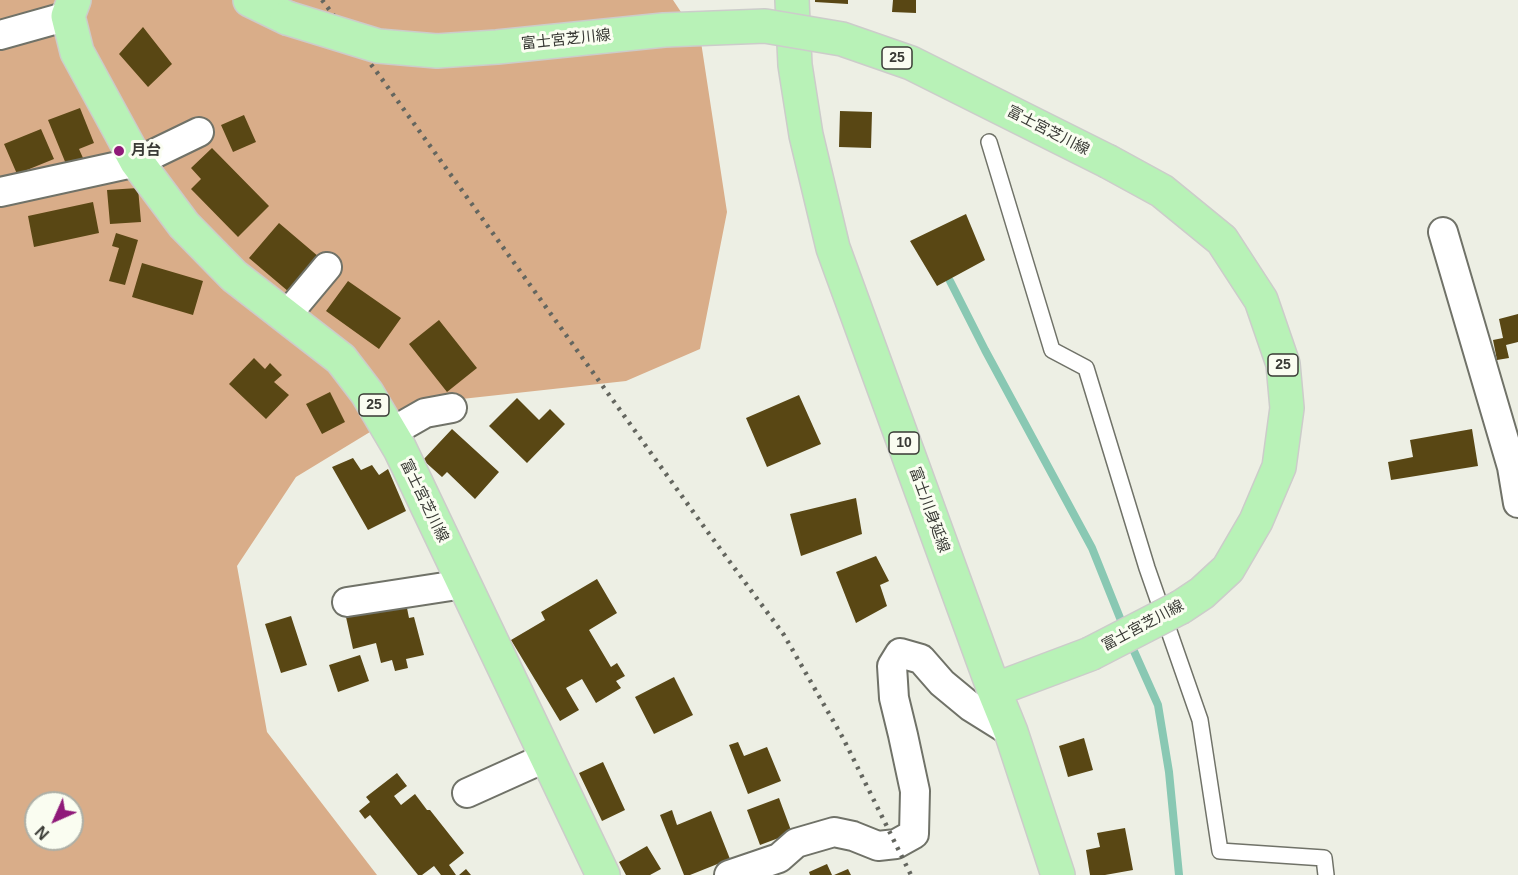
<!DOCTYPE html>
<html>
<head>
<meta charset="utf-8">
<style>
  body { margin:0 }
  #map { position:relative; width:1518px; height:875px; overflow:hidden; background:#edefe4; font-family:Arial,sans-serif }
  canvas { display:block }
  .north { position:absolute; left:24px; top:791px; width:60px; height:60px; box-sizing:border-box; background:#fafdf1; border:2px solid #adafa6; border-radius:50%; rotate:225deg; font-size:16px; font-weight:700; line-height:24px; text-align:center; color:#393a35 }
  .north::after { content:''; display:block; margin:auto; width:21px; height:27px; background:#8f1a79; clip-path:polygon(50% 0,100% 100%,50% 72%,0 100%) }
</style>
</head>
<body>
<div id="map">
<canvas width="1518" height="875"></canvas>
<div class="north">N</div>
</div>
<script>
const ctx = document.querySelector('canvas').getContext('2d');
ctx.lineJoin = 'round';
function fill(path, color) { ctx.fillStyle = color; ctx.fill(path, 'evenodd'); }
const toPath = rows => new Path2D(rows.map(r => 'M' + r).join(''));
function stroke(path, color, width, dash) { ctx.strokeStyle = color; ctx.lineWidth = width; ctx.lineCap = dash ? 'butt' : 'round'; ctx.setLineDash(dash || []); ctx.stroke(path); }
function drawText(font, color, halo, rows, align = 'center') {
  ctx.font = font + ' Arial,"Noto Sans JP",sans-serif'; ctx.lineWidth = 6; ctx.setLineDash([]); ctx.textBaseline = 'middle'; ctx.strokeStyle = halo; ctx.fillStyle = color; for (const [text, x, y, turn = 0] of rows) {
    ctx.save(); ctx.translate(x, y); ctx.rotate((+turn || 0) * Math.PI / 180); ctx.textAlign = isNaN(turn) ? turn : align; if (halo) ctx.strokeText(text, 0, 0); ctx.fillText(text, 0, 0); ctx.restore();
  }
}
fill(toPath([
  [0,0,673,0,701,42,727,212,700,349,626,381,416,404,296,477,237,566,267,732,377,875,0,875],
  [36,803,72,803,72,839,36,839]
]), '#d9ad89');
stroke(toPath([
  [950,281,985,350,1092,548,1124,628],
  [1129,640,1158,705,1169,772,1179,875]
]), '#89c8b3', 8);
fill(toPath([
  [815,0,848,0,848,4,815,2],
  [893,0,916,0,916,13,892,12],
  [143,27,172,64,148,87,119,54],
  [80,108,94,143,79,149,83,158,66,164,48,120],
  [840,111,872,112,871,148,839,147],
  [244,115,256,142,233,152,221,125],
  [41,129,54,159,17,174,4,144],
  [212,148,269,206,238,237,191,189,201,179,191,168],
  [138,188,141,222,110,224,107,190],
  [93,202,99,233,34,247,28,216],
  [966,214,985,260,937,286,910,241],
  [279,223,319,257,289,292,249,258],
  [116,233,138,240,125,285,109,281,119,248,112,246],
  [142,263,203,281,193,315,132,297],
  [348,281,401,318,379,349,326,311],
  [1518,314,1518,342,1506,345,1509,358,1497,360,1493,340,1503,338,1499,319],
  [439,320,477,368,447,392,409,344],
  [254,358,265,369,270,363,282,375,274,382,289,395,266,419,229,384],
  [330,392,345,422,322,434,306,404],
  [799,395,821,444,767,467,746,418],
  [517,398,539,420,550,409,565,424,527,463,489,426],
  [452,429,499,472,475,499,447,472,442,477,423,460],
  [1472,429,1478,466,1391,480,1388,462,1413,457,1410,440],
  [353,458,361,470,372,465,379,475,388,469,406,511,368,530,332,467],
  [856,498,862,534,801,556,790,514],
  [876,556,889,581,880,585,887,606,856,623,836,572],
  [597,579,617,613,589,630,611,667,617,663,625,676,616,681,621,688,596,703,582,679,566,688,579,710,560,721,511,640,545,620,541,612],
  [406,603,409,618,414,617,424,655,406,659,408,668,395,671,392,660,381,663,376,643,353,649,346,617],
  [291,616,307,665,281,673,265,624],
  [360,655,369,681,338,692,329,665],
  [674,677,693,715,654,734,635,697],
  [1084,738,1093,770,1068,777,1059,746],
  [738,742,744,756,767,747,781,781,748,794,729,745],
  [603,762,625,810,602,821,579,773],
  [397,773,407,786,394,796,401,805,415,794,427,810,430,810,464,853,449,865,456,875,441,875,434,866,422,875,418,875,370,815,365,819,359,811,370,802,366,797],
  [779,798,792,833,760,845,747,810],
  [672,810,677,825,711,811,730,859,690,875,684,875,660,815],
  [1125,828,1133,870,1105,875,1090,875,1086,850,1100,847,1097,833],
  [647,846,661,869,650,875,626,875,619,862],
  [827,864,832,875,810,875,809,872],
  [466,869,471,875,459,875],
  [848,869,851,875,834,875]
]), '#594714');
const lane = toPath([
  [989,142,1052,350,1086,368,1147,568,1200,720,1220,851,1324,858,1326,875]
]);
const street = toPath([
  [0,35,68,16],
  [0,192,137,162,199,132],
  [1443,232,1512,467,1518,503],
  [286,316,327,267],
  [390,433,425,413,452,408],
  [347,602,464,584],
  [467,793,547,757],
  [729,875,779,858,796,843,834,832,853,836,878,846,896,844,914,834,915,791,903,735,894,698,892,666,900,653,921,659,942,683,971,707,1011,732]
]);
const primary = toPath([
  [74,0,68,16,77,52,137,162,184,225,234,276,341,359,367,393,400,449,603,875],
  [250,0,287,18],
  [792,0,795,65,806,135,833,248,994,690,1011,732,1058,875],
  [1109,162,1162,191,1222,240,1261,300,1283,364,1287,408,1279,467,1256,521,1228,569,1202,593,1181,607],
  [994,690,1090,654]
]);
stroke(lane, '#707268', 18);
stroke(street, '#707268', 32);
stroke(primary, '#ccccca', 36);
stroke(lane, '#fff', 15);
stroke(street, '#fff', 28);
stroke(primary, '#b8f2b7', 33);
stroke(toPath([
  [322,0,379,75,707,531,784,635,843,738,911,875]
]), '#64665f', 4.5, [3, 6]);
const primaryBridge = toPath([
  [287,18,378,46,437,51,497,47,664,30,765,26,842,39,911,63,1109,162],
  [1090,654,1181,607]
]);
stroke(primaryBridge, '#ccccca', 36, []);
stroke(primaryBridge, '#b8f2b7', 33);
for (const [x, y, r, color] of [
  [119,151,6,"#8f1a79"]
]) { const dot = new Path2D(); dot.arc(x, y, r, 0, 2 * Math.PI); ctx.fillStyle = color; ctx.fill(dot); stroke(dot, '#fafdf1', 2); }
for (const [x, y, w] of [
  [897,58,30],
  [1283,365,30],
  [374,405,30],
  [904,443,30]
]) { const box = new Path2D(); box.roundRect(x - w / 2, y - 11, w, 22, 4.5); ctx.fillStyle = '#fafdf1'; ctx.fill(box); stroke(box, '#393a35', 1.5); }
drawText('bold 14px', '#393a35', null, [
  ["25",897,58],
  ["25",1283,365],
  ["25",374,405],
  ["10",904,443]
]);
drawText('15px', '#393a35', '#fafdf1', [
  ["富士宮芝川線",566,40,-6],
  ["富士宮芝川線",1048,131,27],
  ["富士宮芝川線",424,501,64],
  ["富士川身延線",929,510,70],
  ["富士宮芝川線",1143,626,-28]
]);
drawText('bold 15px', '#393a35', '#fafdf1', [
  ["月台",131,151]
], 'left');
</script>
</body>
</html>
